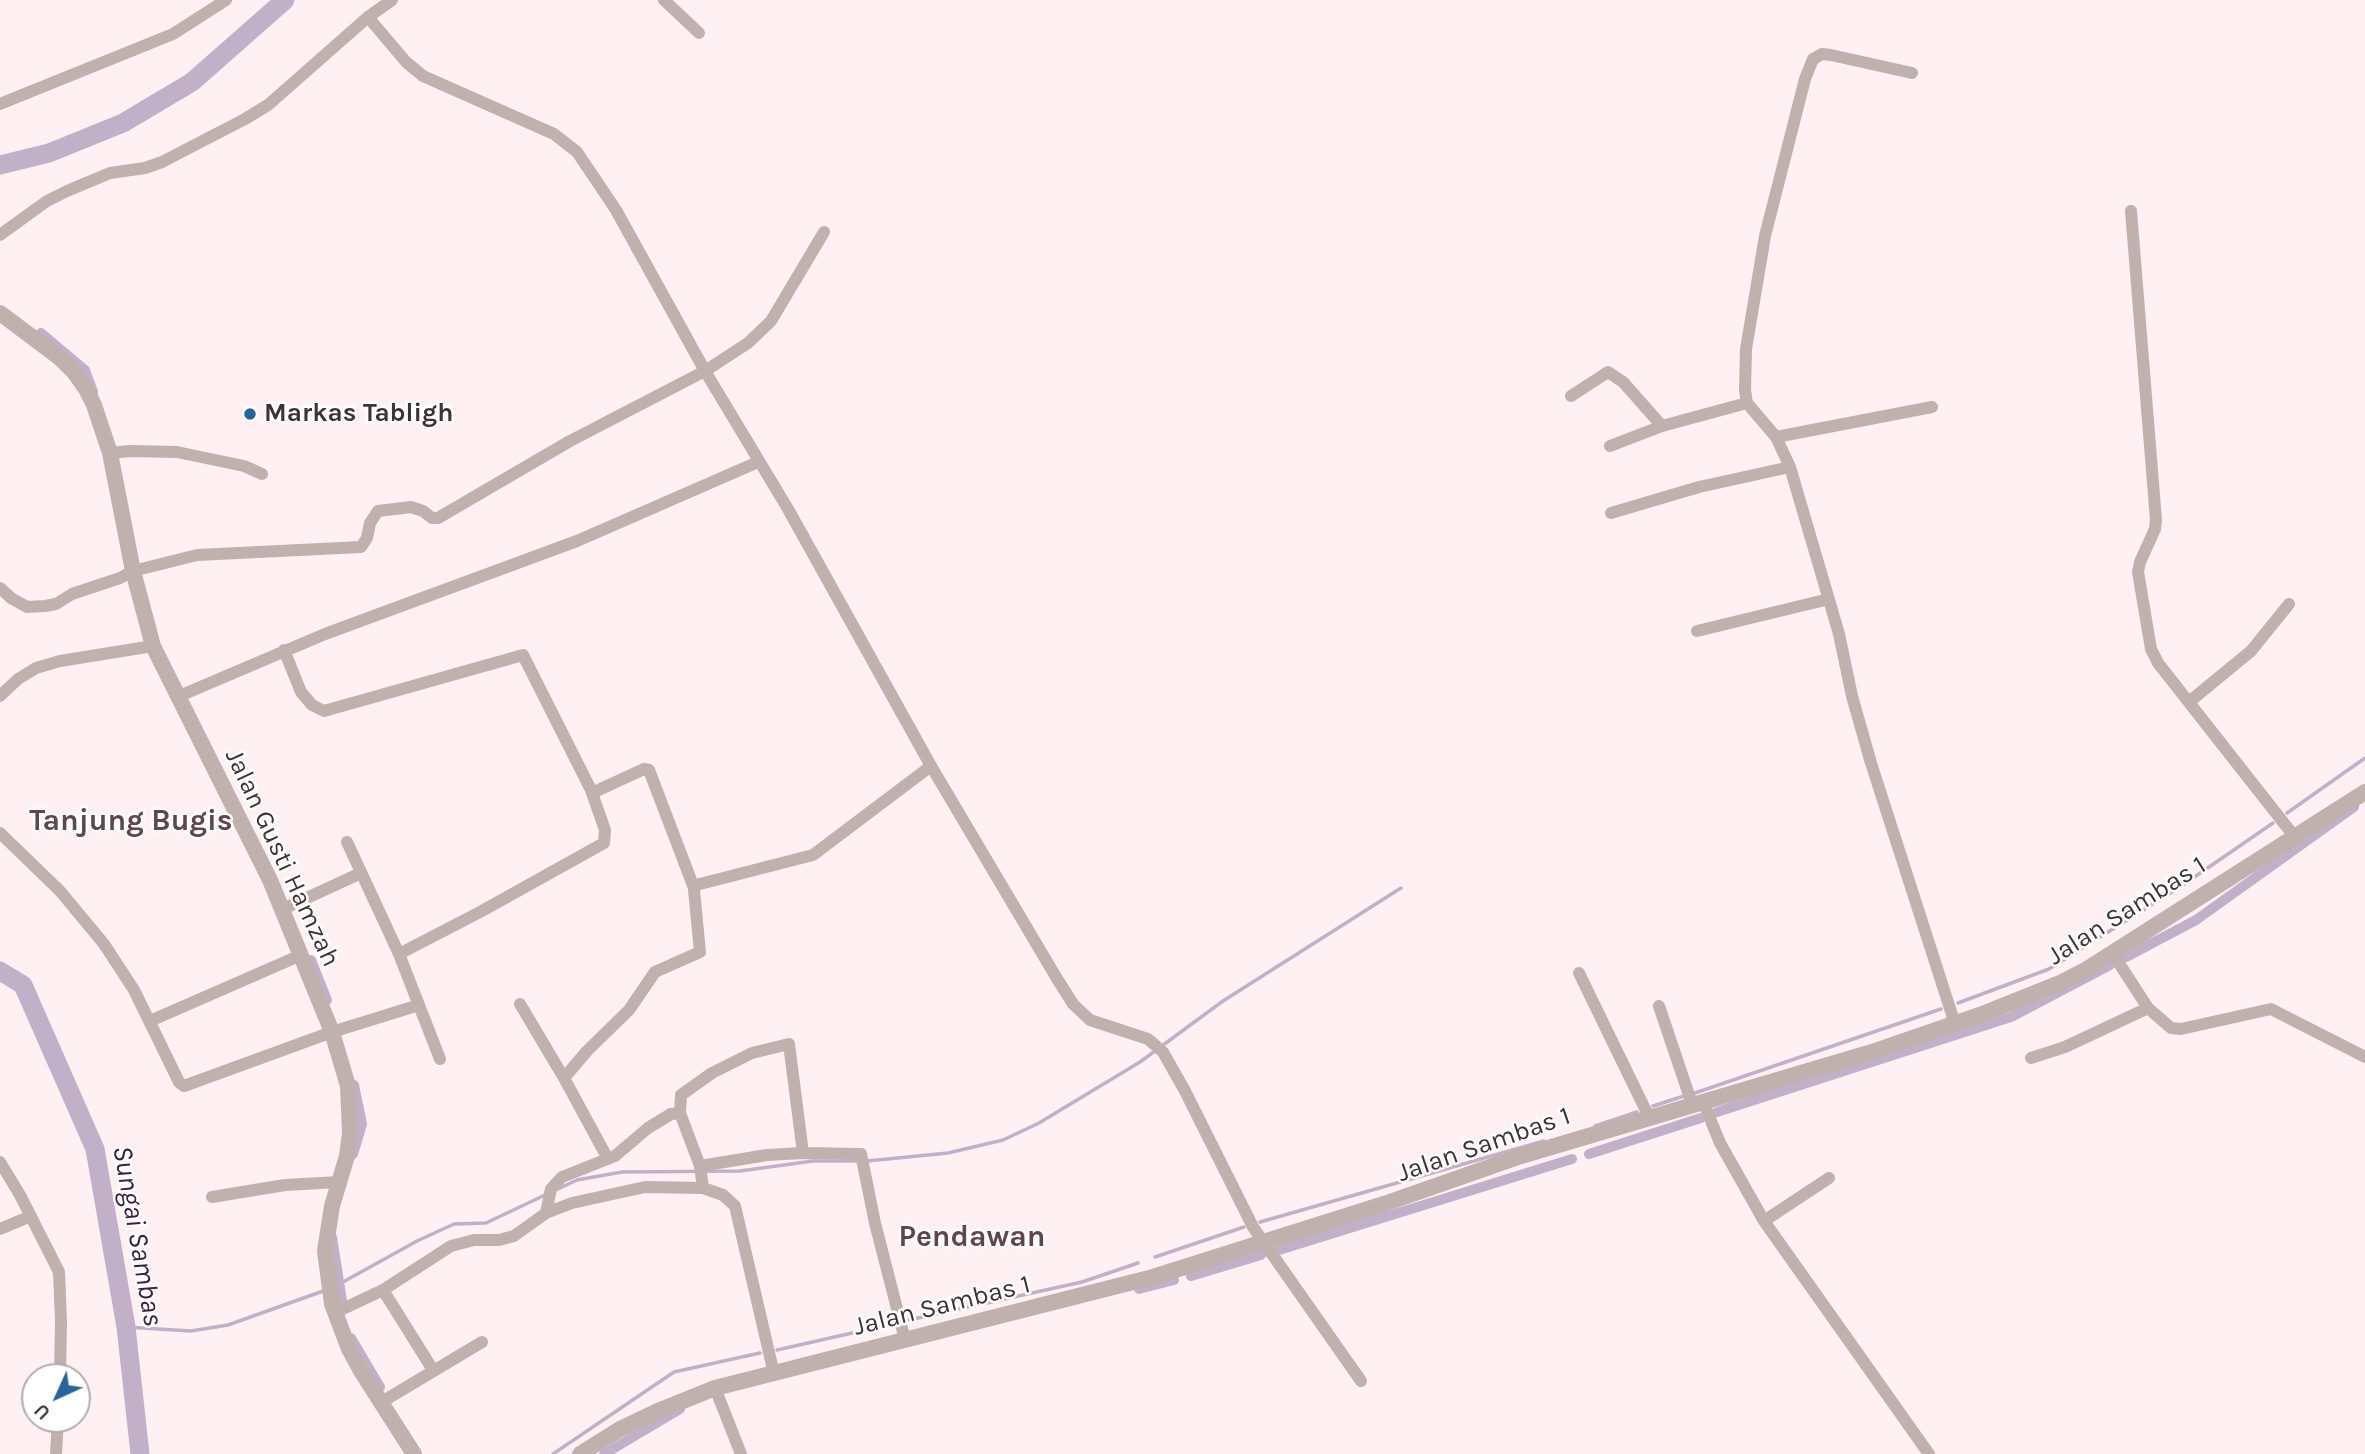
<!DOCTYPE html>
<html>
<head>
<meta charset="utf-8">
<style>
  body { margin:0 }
  #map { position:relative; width:2365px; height:1454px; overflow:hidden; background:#fff0f3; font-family:Karla,sans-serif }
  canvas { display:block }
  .north { position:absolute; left:21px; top:1363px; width:70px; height:70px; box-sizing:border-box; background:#fff; border:2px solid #b2adae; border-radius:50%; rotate:225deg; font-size:19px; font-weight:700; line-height:28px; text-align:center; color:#3f3235 }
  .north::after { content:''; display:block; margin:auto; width:24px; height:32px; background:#25669c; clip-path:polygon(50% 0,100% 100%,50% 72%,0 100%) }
</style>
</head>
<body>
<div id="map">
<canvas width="2365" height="1454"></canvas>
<div class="north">U</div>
</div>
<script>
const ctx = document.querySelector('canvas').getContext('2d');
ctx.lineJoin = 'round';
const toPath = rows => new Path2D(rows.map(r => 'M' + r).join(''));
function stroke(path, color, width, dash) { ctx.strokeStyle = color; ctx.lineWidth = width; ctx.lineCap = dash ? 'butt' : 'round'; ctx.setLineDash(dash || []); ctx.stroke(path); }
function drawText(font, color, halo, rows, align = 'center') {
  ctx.font = font + ' Karla,sans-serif'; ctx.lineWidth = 5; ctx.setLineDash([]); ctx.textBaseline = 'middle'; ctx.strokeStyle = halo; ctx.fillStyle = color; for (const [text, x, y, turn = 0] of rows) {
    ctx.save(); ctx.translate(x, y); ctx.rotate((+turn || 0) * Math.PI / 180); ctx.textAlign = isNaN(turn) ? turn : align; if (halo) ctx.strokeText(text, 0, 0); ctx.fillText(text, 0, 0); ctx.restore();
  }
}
stroke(toPath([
  [2287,813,2365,758],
  [1958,1003,2049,969,2180,887,2273,823],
  [1692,1094,1941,1009],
  [1653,1106,1684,1096],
  [1595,1126,1637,1112],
  [867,1161,948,1153,1003,1140,1039,1123,1140,1062,1223,1001,1401,888],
  [558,1189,577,1180,622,1172,740,1171,813,1161,859,1161],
  [1260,1222,1544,1141],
  [1155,1257,1244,1227],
  [334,1287,417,1241,454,1224,486,1223,545,1195],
  [909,1320,1082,1282,1138,1263],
  [126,1327,191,1331,228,1325,326,1290],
  [777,1350,892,1324],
  [553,1454,674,1372,760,1353]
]), '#c2b0c9', 3.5);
stroke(toPath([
  [41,333,85,370,93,392],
  [2126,957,2196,920,2354,807],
  [311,960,327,1000],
  [1717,1112,2011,1017,2110,965],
  [353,1154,362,1124,354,1085],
  [1589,1154,1701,1118],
  [332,1237,342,1301],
  [1279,1250,1572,1159],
  [1191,1276,1261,1255],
  [1139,1289,1174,1280],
  [351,1338,380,1387],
  [604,1454,680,1409]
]), '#c2b0c9', 10);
stroke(toPath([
  [0,165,49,153,123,123,192,82,285,0],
  [0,971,23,985,95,1149,126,1327,140,1454]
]), '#c2b0c9', 19);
stroke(toPath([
  [664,0,699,33],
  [368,17,406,62,423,76,554,134,577,152,616,210,705,371,788,509,931,766,1056,977,1073,1004,1090,1020,1148,1039,1163,1052,1185,1091,1253,1227,1361,1381],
  [1912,73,1831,55,1822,54,1813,59,1805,79,1765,236,1746,349,1745,390,1747,403,1776,437,1790,467,1839,634,1852,696,1871,763,1955,1024],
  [0,104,173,34,226,0],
  [2131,211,2156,520,2155,529,2140,562,2138,572,2151,649,2158,663,2294,836],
  [0,235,47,201,67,191,110,173,145,168,162,162,245,119,268,105,368,17,392,0],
  [1571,396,1608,372,1623,382,1662,426],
  [1776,437,1932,407],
  [1610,446,1662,426,1747,403],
  [110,453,130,451,177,452,244,466,262,474],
  [1611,513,1699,487,1790,467],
  [0,588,11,598,27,607,45,606,56,604,72,594,120,578,133,571,197,555,361,547,367,538,370,523,378,511,411,507,423,511,432,518,438,518,570,441,705,371,748,343,771,321,824,232],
  [1697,631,1829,599],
  [284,650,301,692,312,705,324,711,523,655,591,790,605,830,604,843,480,912,399,954],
  [0,696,18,679,36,668,60,661,153,646],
  [177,697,325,634,577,541,758,462],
  [2189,702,2251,651,2289,604],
  [592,793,644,769,649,770,694,888],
  [0,833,60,891,104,944,134,990,179,1082,184,1086,332,1032,419,1005],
  [347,842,399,954,440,1059],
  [283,909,361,873],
  [2113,954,2148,1008,2171,1028,2181,1029,2271,1009,2365,1057],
  [1579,973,1649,1117],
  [520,1004,564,1078],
  [1659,1006,1692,1104],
  [150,1021,301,955],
  [2031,1058,2065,1047,2148,1008],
  [1703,1101,1720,1143,1764,1221,1929,1454],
  [680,1113,681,1095,712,1073,752,1053,789,1044,803,1153],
  [608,1159,564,1078,587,1051,629,1010,655,972,700,952,694,890,696,885,813,855,931,766],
  [0,1162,20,1195,59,1272,61,1321,60,1377],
  [700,1166,767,1155,803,1153,861,1154,875,1223,905,1340],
  [212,1197,285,1185,339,1182],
  [546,1213,551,1189,562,1177,615,1156,648,1128,671,1114,680,1113,700,1166,703,1188],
  [1764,1221,1829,1178],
  [0,1229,31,1216],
  [383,1290,433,1370],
  [334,1313,383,1290,451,1246,474,1240,499,1240,514,1236,546,1213,572,1203,645,1187,703,1188,723,1195,735,1206,774,1374],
  [715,1388,741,1454],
  [380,1403,482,1342],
  [56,1454,58,1419]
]), '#c0b0ae', 12);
stroke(toPath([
  [0,313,60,358,74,372,86,389,94,405,110,453,133,571,153,646,270,880,332,1032,348,1086,350,1133,347,1156,332,1206,325,1251,332,1304,349,1349,361,1371,414,1454],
  [580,1454,620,1429,658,1411,715,1388,1153,1277,1384,1204,1521,1156,1872,1052,1985,1013,2060,983,2087,969,2365,792]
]), '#c0b0ae', 16);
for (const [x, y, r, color] of [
  [250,414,7,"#25669c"]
]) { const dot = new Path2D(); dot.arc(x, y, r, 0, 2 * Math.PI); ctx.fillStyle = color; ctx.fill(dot); stroke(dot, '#fff', 2.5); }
drawText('bold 26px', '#3f3235', '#fff', [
  ["Markas Tabligh",264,414]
], 'left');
drawText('26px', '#3f3235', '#fff', [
  ["Jalan Gusti Hamzah",282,858,65],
  ["Jalan Sambas 1",2127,911,-32],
  ["Jalan Sambas 1",1484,1145,-19],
  ["Jalan Sambas 1",942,1306,-14]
]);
drawText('italic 28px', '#3a2044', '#fff', [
  ["Sungai Sambas",137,1236,80]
]);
drawText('bold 30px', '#61454c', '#fff', [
  ["Tanjung Bugis",131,821],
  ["Pendawan",972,1237]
]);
</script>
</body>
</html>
